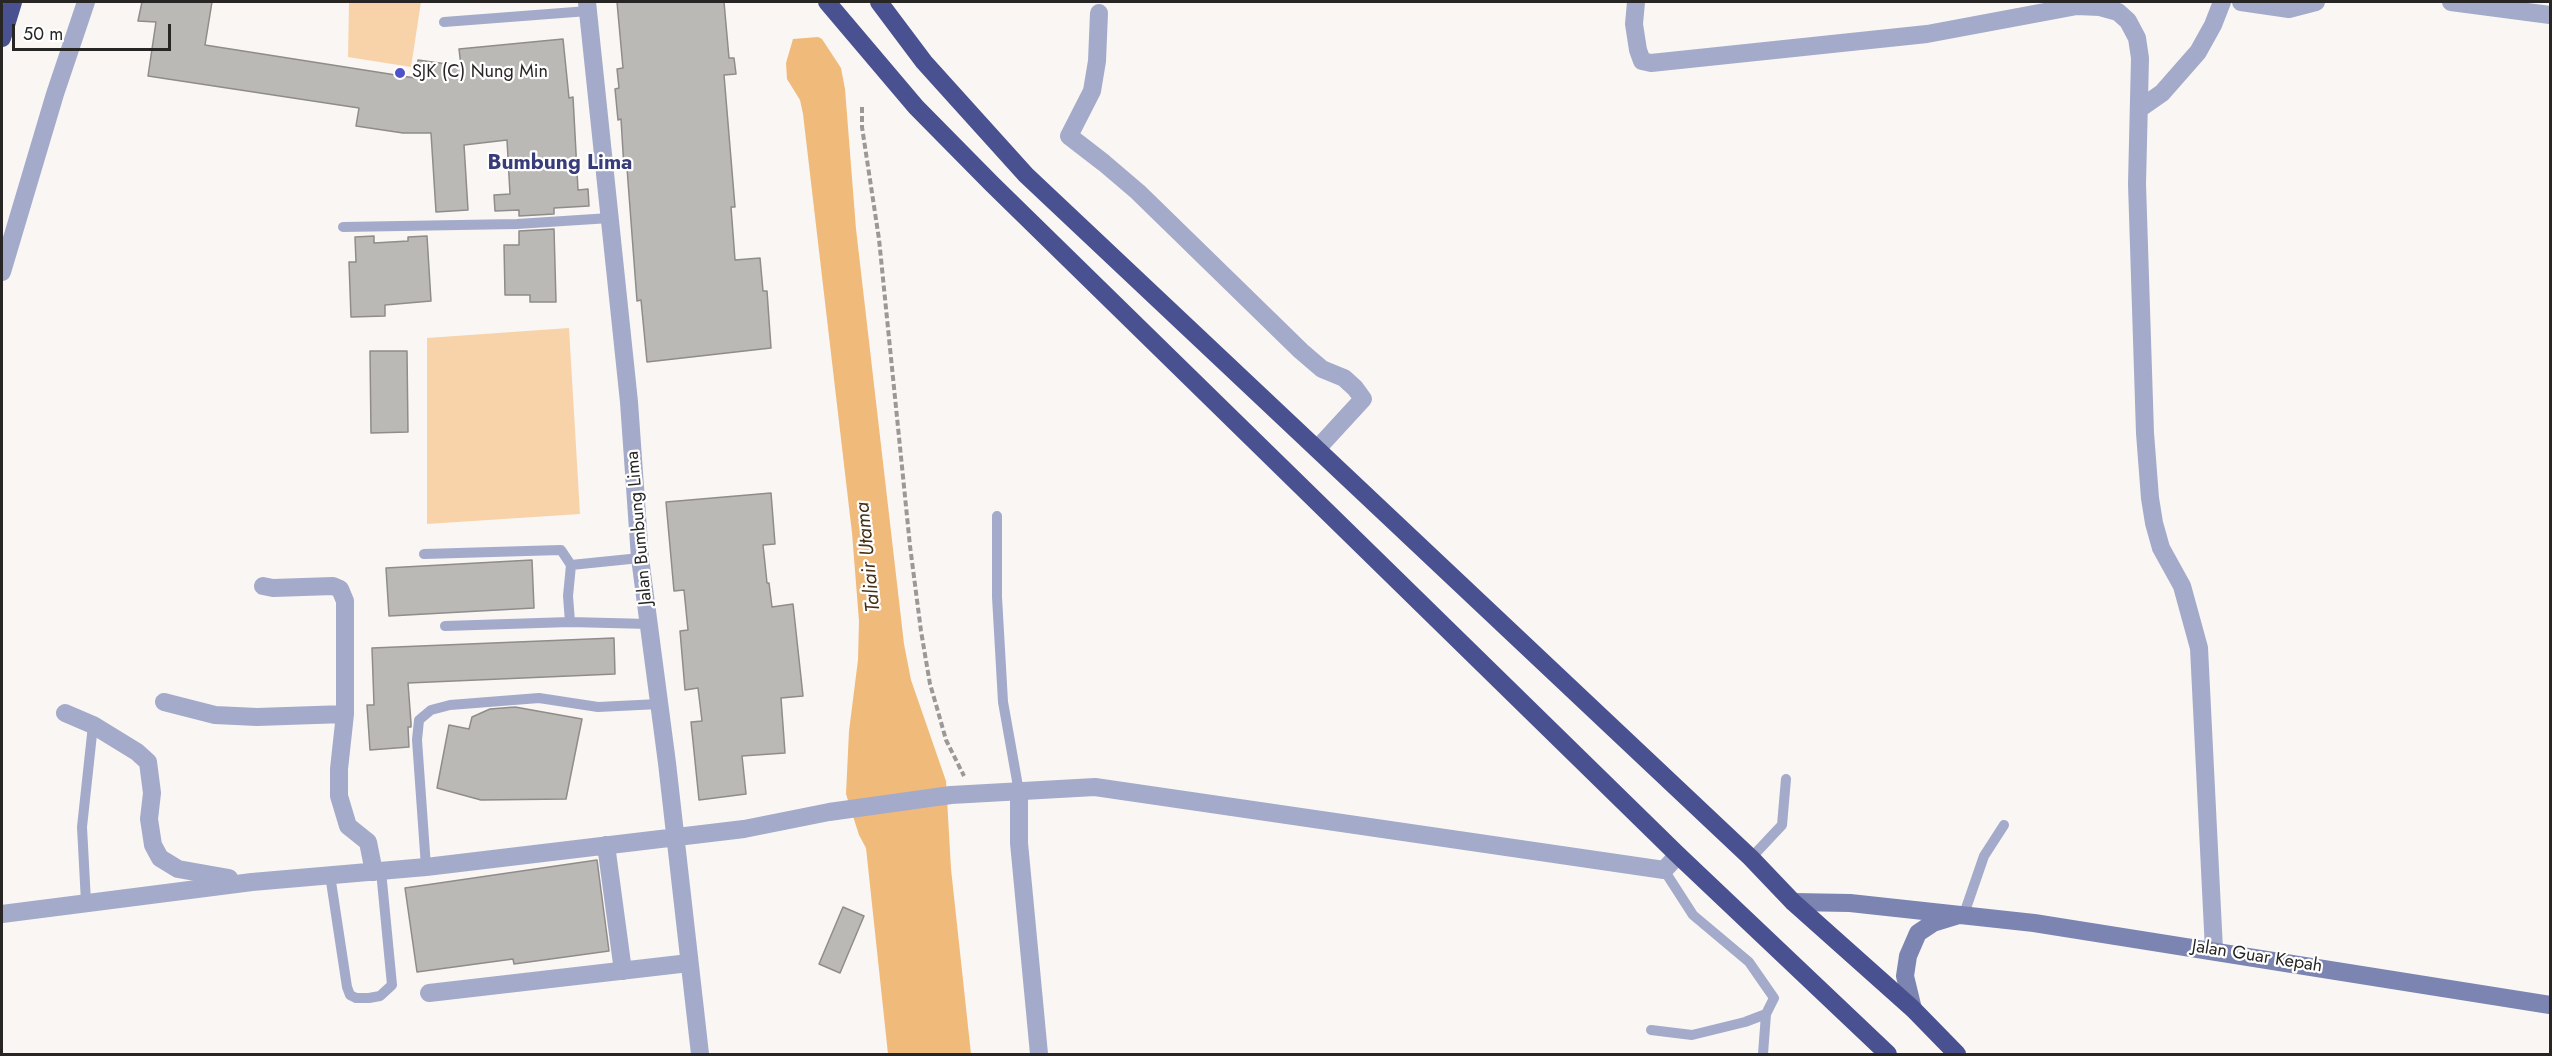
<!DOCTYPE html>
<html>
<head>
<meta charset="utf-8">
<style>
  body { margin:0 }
  #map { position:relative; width:2552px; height:1056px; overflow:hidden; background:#f9f6f4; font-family:Jost,sans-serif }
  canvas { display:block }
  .frame { position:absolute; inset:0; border:3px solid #272625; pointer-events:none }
  .scale { position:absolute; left:12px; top:24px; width:159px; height:27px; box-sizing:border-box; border:3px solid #272625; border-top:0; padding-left:8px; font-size:18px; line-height:21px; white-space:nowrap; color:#272625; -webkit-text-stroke:4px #fff; paint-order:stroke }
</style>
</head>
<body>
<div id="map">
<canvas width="2552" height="1056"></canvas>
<div class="frame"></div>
<div class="scale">50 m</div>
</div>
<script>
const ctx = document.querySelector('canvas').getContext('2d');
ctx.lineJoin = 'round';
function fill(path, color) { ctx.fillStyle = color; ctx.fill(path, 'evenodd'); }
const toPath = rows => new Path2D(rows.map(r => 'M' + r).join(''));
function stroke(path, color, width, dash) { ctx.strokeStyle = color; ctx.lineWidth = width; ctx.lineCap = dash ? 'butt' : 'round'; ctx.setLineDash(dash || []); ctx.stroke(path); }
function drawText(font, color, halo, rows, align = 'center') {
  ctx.font = font + ' Jost,sans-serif'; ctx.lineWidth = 4.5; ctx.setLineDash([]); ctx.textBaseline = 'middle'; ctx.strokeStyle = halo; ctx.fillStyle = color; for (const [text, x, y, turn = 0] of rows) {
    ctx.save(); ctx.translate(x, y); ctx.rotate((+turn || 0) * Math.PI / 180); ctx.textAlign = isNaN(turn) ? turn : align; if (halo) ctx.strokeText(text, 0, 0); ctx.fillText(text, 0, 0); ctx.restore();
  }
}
fill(toPath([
  [349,2,421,2,411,67,348,57],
  [569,328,580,514,427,524,427,338]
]), '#f8d3aa');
fill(toPath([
  [818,37,822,39,841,68,845,89,856,229,904,644,911,680,946,781,951,869,971,1054,888,1054,866,848,859,835,846,794,849,731,858,660,859,621,852,533,803,114,800,100,787,79,786,63,793,39]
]), '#f0ba7b');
const building = toPath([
  [142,2,212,2,205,45,415,78,418,60,461,66,459,49,563,39,569,98,573,97,578,190,588,189,589,206,554,208,554,214,519,216,519,210,495,211,494,195,510,194,507,140,464,145,468,210,436,212,431,133,403,133,356,126,359,108,148,76,156,22,138,21,142,2],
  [617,2,724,2,729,58,734,58,736,74,724,75,735,207,731,207,735,260,760,258,763,291,767,291,771,348,647,362,641,300,637,301,627,168,624,168,621,119,618,120,615,89,619,88,617,69,623,68,617,2],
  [554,229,556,302,530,302,530,295,505,295,504,245,519,245,519,231,554,229],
  [374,236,374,243,408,241,408,237,427,236,431,301,385,305,385,316,351,317,349,262,356,262,355,237,374,236],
  [370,351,407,351,408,432,371,433,370,351],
  [771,493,775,544,763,545,767,583,769,583,772,607,793,604,803,696,781,698,785,753,742,756,746,794,699,800,691,722,702,721,698,688,685,690,680,631,688,630,684,590,674,591,666,502,771,493],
  [532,560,534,608,389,616,386,568,532,560],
  [614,638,615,674,408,683,411,723,411,727,408,727,409,747,370,750,367,705,374,705,372,648,614,638],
  [515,707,582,719,566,799,481,800,437,788,449,725,469,729,472,717,490,709,515,707],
  [597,860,609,951,514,964,513,959,417,972,405,888,597,860],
  [843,907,864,916,840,973,819,964,843,907]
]);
fill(building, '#bbb9b6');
stroke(building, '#8f8c8a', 1.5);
stroke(toPath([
  [862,107,862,127,879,239,910,546,921,631,930,684,937,708,946,740,964,776]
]), '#9b9998', 4, [6, 3]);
stroke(toPath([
  [444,22,588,11],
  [343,227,517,224,610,218],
  [997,516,997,597,1003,702,1019,792],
  [424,554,561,550,571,565],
  [640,558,571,565,568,596,570,622,649,624],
  [445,626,570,622],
  [1751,858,1782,825,1786,779],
  [426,867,417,740,419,720,431,710,450,705,539,698,598,707,659,704],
  [1664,870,1693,915,1749,962,1774,998,1766,1014,1763,1054],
  [330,875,347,987,350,995,356,998,369,998,380,996,392,985,381,871],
  [86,902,82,827,93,725],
  [1964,914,1984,856,2004,825],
  [1651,1030,1692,1035,1745,1022,1766,1014]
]), '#a4aac9', 10);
stroke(toPath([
  [587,2,629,402,640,558,667,763,700,1054],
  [1636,2,1634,24,1638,50,1642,61,1651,63,1927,34,2077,6,2100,7,2118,12,2128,21,2137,38,2140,58,2137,184,2145,433,2150,498,2154,523,2161,548,2182,586,2199,648,2214,950],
  [2241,2,2289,9,2316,2],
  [2451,2,2550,15],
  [1099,13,1097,61,1092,91,1069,136,1104,163,1138,192,1301,351,1322,369,1344,378,1355,388,1363,399,1317,449],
  [2139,109,2162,93,2198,52,2213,25,2222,2],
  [2,272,55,94,86,2],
  [263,586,273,588,333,586,340,589,345,601,345,714,339,769,339,796,348,826,368,842,374,872],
  [164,702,215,715,257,717,345,714],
  [65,713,93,725,137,752,148,762,152,793,149,819,153,845,160,858,178,869,229,878],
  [1019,792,1019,843,1039,1054],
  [606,845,623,971],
  [2,914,252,882,426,867,744,829,829,812,951,795,1095,787,1664,870,1678,855],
  [429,993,689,963]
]), '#a4aac9', 18);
stroke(toPath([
  [1793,902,1850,903,2034,923,2550,1005],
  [1913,1009,1905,976,1908,956,1918,933,1933,923,1956,916]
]), '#7c84b2', 18);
stroke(toPath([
  [827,2,916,107,992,184,1678,855,1888,1054],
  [879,2,924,62,1026,175,1751,858,1793,902,1913,1009,1957,1054],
  [2,38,13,2]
]), '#4a5190', 18);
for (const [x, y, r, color] of [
  [400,73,6,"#4f52c9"]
]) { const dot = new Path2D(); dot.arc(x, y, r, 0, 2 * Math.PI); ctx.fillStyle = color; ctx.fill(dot); stroke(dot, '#fff', 2); }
drawText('18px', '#272625', '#fff', [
  ["SJK (C) Nung Min",412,73]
], 'left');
drawText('18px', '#272625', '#fff', [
  ["Jalan Bumbung Lima",640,528,-95],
  ["Jalan Guar Kepah",2257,957,9]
]);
drawText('italic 20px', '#463014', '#fff', [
  ["Taliair Utama",869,557,-96]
]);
drawText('bold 21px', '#383d79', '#fff', [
  ["Bumbung Lima",560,164]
]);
</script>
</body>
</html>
